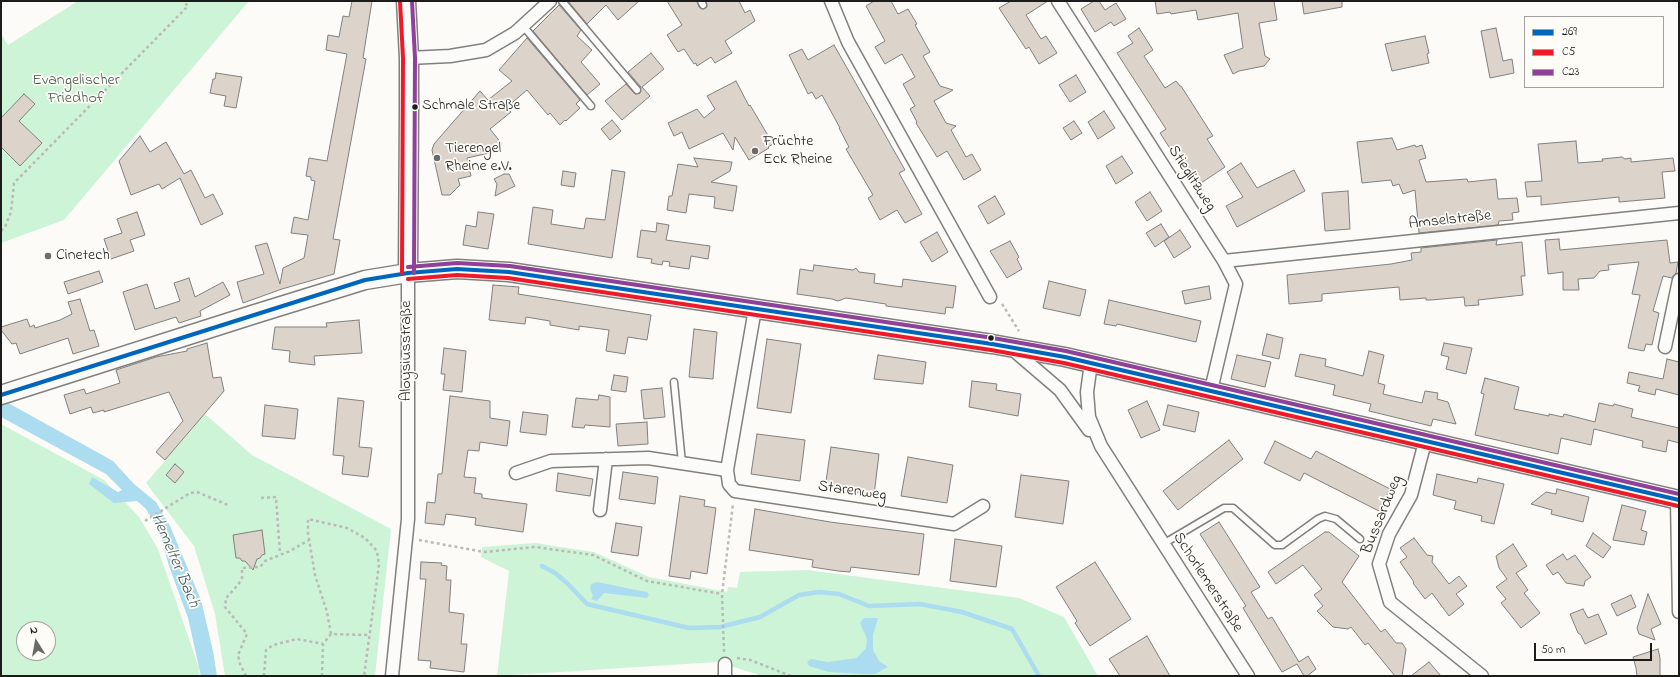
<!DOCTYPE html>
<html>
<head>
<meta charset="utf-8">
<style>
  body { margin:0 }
  #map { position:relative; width:1680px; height:677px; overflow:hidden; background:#fcfbf8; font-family:"Indie Flower",sans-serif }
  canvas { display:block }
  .frame { position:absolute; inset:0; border:2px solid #1c1c1c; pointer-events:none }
  .legend { position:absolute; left:1524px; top:16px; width:140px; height:72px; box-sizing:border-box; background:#fdfcf7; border:1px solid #a3a29f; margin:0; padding:5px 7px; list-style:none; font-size:12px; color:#1c1c1c }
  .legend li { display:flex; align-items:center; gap:8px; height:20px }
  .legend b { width:20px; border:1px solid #a3a29f }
  .north { position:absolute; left:16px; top:621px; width:40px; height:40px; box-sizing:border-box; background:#fdfcf7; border:1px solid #a3a29f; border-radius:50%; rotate:349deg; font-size:11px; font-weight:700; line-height:16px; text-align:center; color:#1c1c1c }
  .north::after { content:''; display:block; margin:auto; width:14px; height:18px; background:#6a6a69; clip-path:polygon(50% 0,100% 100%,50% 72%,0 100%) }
  .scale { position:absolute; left:1534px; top:643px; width:118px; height:18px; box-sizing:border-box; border:2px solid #1c1c1c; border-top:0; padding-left:5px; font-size:12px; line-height:14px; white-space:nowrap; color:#1c1c1c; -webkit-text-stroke:3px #fdfcf7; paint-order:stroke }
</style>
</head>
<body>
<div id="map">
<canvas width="1680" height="677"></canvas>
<div class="frame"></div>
<ul class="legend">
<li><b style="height:5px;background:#0065bd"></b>269</li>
<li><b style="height:5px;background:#ed1b29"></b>C5</li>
<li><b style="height:5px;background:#8f4098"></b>C23</li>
</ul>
<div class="north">N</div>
<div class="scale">50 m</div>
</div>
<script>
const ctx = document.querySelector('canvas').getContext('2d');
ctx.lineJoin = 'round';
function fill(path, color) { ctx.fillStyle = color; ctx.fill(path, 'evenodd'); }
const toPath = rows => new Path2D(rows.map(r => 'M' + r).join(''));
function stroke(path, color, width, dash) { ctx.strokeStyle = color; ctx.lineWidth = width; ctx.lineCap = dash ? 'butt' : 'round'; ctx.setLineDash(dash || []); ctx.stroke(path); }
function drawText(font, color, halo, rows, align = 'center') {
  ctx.font = font + ' "Indie Flower",sans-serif'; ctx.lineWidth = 3.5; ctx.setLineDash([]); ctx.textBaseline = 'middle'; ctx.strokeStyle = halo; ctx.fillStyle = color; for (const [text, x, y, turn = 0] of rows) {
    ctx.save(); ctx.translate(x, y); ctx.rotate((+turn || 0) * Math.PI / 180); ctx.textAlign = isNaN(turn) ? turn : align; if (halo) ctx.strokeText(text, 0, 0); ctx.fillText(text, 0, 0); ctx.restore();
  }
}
fill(toPath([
  [78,1,249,1,64,220,1,243,1,34,8,45],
  [205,414,252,455,391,529,375,676,225,676,215,614,194,546,146,483],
  [1,424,104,480,139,517,158,549,199,668,200,676,1,676],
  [24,629,48,629,48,653,24,653],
  [535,543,594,552,649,577,727,592,728,587,737,588,740,572,808,570,1019,598,1064,617,1098,676,763,676,717,662,497,676,509,571,481,557,482,547]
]), '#cdf4d7');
fill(toPath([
  [1,399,113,461,134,484,156,502,170,526,201,600,213,651,217,676,201,676,188,618,169,566,159,531,146,509,137,501,114,503,89,484,92,477,118,492,122,490,106,474,1,417],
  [597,582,641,591,647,592,649,595,647,598,604,593,597,601,591,599,593,596,590,589,591,584],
  [864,618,878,618,873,635,873,650,879,661,888,667,875,674,862,674,829,672,809,666,807,662,811,659,828,662,857,658,866,648,867,639,860,623]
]), '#acdcef');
stroke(toPath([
  [542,566,555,573,567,583,587,604,689,628,720,627,760,617,799,595,819,592,839,594,869,606,920,604,962,612,1012,629,1039,676]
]), '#acdcef', 4.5);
const building = toPath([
  [352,1,372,1,363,58,366,59,333,239,340,240,334,274,282,289,243,303,237,282,264,274,255,246,267,243,280,284,283,268,304,258,308,235,291,233,294,217,308,220,315,181,311,180,311,177,306,176,309,158,327,161,347,54,326,50,328,35,339,37,343,16,349,17,352,1],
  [568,1,639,1,618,20,606,5,587,24,568,1],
  [667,1,697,1,699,7,703,9,707,7,706,1,739,1,745,13,750,10,755,21,725,41,732,53,715,63,711,57,697,66,696,63,694,64,684,49,678,52,667,35,682,25,667,1],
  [874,1,891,1,898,14,908,9,917,24,915,25,930,52,923,56,940,86,953,90,934,101,946,123,956,126,951,130,966,157,972,154,981,170,964,180,947,151,937,157,916,123,917,122,910,109,915,106,903,84,915,77,902,54,885,64,875,47,885,41,866,6,874,1],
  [1011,1,1048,1,1026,15,1041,39,1046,36,1057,53,1039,64,1029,47,1026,49,999,8,1011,1],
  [1094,1,1099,1,1105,10,1116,3,1126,19,1114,26,1111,22,1095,32,1081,9,1094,1],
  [1155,1,1274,1,1277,20,1259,23,1265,56,1270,59,1264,66,1239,71,1233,74,1224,55,1243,48,1238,13,1198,20,1196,10,1171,14,1170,12,1157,14,1155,1],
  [1302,1,1342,1,1342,7,1304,14,1302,1],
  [559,5,581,30,577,36,592,50,581,62,600,84,587,95,533,31,559,5],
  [1139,28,1153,50,1144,56,1165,88,1176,81,1180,86,1181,86,1213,136,1207,139,1225,167,1195,187,1160,133,1166,129,1117,53,1133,43,1128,36,1139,28],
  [1496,28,1503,61,1512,59,1514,73,1490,78,1481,31,1496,28],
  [1425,36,1429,53,1427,54,1429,63,1392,71,1385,44,1425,36],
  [527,38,580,100,576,104,580,108,566,121,565,120,560,125,550,113,548,115,527,90,507,107,511,112,490,129,502,144,494,152,467,158,471,176,458,179,460,185,450,195,442,195,432,150,434,144,480,91,488,100,512,81,499,70,527,38],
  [834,45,905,170,899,173,922,214,905,223,897,210,880,220,868,198,873,195,846,149,849,147,839,128,840,128,822,95,816,99,812,92,808,94,789,55,802,49,808,60,834,45],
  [651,53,664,69,642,87,650,96,622,120,605,101,626,84,635,94,640,93,641,87,628,72,651,53],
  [216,73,242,77,236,108,224,106,226,96,210,93,213,79,215,79,216,73],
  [1076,75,1086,92,1070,102,1059,85,1076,75],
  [736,81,749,106,750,105,773,144,768,147,769,148,749,160,735,137,733,150,723,133,689,149,682,132,674,136,668,123,697,109,704,118,715,109,707,96,736,81],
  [24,94,35,104,19,121,42,143,20,166,1,147,1,118,24,94],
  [1104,111,1115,128,1098,139,1088,122,1104,111],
  [612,120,621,131,610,140,601,129,612,120],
  [1074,121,1082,133,1071,140,1063,128,1074,121],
  [140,136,150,152,166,142,184,174,191,170,205,198,213,194,223,214,201,225,180,178,162,189,159,184,131,195,119,161,140,136],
  [1392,138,1397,150,1415,145,1416,147,1422,145,1426,158,1419,160,1426,182,1467,179,1468,182,1496,179,1498,199,1517,198,1519,212,1512,213,1513,220,1499,221,1498,225,1419,233,1415,190,1403,194,1399,184,1393,186,1391,180,1362,183,1357,142,1392,138],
  [1576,141,1578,163,1603,161,1602,159,1622,157,1625,159,1631,158,1631,162,1673,158,1675,171,1662,172,1665,198,1619,202,1619,197,1541,205,1541,196,1527,197,1525,182,1542,181,1538,144,1576,141],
  [1122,156,1133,173,1116,184,1106,166,1122,156],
  [694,158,732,162,730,171,711,182,737,186,733,211,714,208,715,197,689,194,686,213,667,210,669,196,672,196,678,164,698,167,694,158],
  [1241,163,1257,188,1294,170,1305,191,1237,227,1226,206,1243,197,1227,172,1241,163],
  [612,170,625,172,612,258,528,244,533,207,553,210,551,224,584,229,586,218,605,220,612,170],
  [563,171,576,173,574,187,561,185,563,171],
  [504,174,509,174,515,186,495,196,497,184,494,179,504,174],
  [1348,191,1350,229,1325,231,1322,193,1348,191],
  [1150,192,1162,211,1147,221,1135,202,1150,192],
  [995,196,1005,214,988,224,978,206,995,196],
  [137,212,145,235,130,240,134,251,111,259,104,239,122,233,117,219,137,212],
  [478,212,494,214,488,249,463,245,466,225,476,227,478,212],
  [657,223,669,225,666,240,710,246,708,259,691,256,689,269,669,266,670,262,663,261,662,265,651,263,652,259,637,257,641,230,656,232,657,223],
  [1161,224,1169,237,1155,247,1146,233,1161,224],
  [1180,230,1191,247,1174,258,1164,241,1180,230],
  [937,232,948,252,932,262,920,242,937,232],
  [1559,239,1560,250,1667,240,1670,263,1678,262,1676,273,1672,278,1663,276,1653,311,1659,313,1652,345,1646,344,1644,351,1628,348,1640,295,1632,294,1639,262,1608,265,1609,270,1600,271,1594,278,1578,279,1579,290,1563,290,1563,272,1548,274,1545,240,1559,239],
  [1497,240,1496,245,1522,242,1525,276,1521,276,1523,295,1478,300,1479,305,1465,306,1464,297,1431,300,1426,300,1426,298,1400,300,1399,287,1322,294,1322,301,1289,304,1287,275,1391,264,1412,260,1411,253,1421,252,1421,248,1497,240],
  [1010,241,1019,257,1017,259,1022,269,1007,278,990,251,1010,241],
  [814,265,853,270,856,268,859,272,875,274,874,283,902,287,903,279,956,286,953,308,946,307,945,314,886,306,886,304,846,298,838,301,832,299,797,294,800,269,813,271,814,265],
  [99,271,103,282,68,294,64,282,99,271],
  [189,278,195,297,223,282,230,295,200,311,201,316,179,323,176,317,135,330,123,292,147,284,155,309,180,301,174,283,189,278],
  [1049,281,1086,290,1080,316,1043,308,1049,281],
  [493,285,519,287,518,294,651,315,647,340,628,337,625,354,606,351,609,330,579,326,579,330,550,325,550,321,526,317,525,324,489,320,493,285],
  [1209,286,1211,299,1185,304,1182,291,1209,286],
  [80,299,90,331,94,330,99,346,73,354,68,338,20,354,16,343,12,344,1,330,1,327,27,319,30,327,34,325,35,328,60,320,72,314,68,302,80,299],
  [1109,300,1201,321,1196,342,1117,324,1116,326,1104,324,1109,300],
  [359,320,362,353,314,356,315,365,289,362,290,351,272,349,275,327,327,327,326,323,359,320],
  [694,329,717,332,713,379,689,377,694,329],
  [1267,334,1283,338,1279,359,1262,355,1267,334],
  [767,339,801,344,791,413,757,408,767,339],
  [207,343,213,378,221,377,224,391,165,460,156,452,183,421,169,392,104,412,104,410,93,413,91,407,70,414,64,395,84,389,86,394,120,383,116,370,156,357,187,351,187,349,207,343],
  [1444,343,1472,348,1466,374,1446,369,1449,357,1441,355,1444,343],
  [444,348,466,351,462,392,443,390,445,374,441,374,444,348],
  [1369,351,1384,355,1378,383,1385,385,1383,394,1422,403,1425,391,1438,393,1437,399,1448,402,1456,424,1433,419,1431,426,1369,411,1371,404,1333,395,1335,385,1295,376,1300,354,1326,359,1325,366,1363,376,1369,351],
  [878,355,926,362,923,384,874,379,878,355],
  [1237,355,1271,362,1265,387,1231,379,1237,355],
  [1667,359,1679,362,1679,395,1656,389,1655,395,1638,391,1640,386,1627,383,1629,372,1663,379,1667,359],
  [614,375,628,377,626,392,611,390,614,375],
  [1485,378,1519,387,1514,409,1549,416,1549,414,1563,417,1564,414,1595,422,1599,403,1613,406,1614,404,1633,409,1631,417,1679,428,1679,443,1668,440,1666,452,1642,447,1643,441,1594,429,1591,445,1561,438,1558,454,1475,435,1484,394,1481,393,1485,378],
  [972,381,997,384,996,390,1021,394,1018,416,969,407,972,381],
  [662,388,665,417,644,419,641,390,662,388],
  [599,395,610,397,610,427,585,425,584,428,572,427,576,398,598,400,599,395],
  [450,396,490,401,490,418,510,421,507,446,480,442,479,451,468,450,464,477,476,478,474,493,482,494,482,498,527,504,523,532,475,525,476,518,446,514,444,525,425,523,427,502,435,503,438,474,442,474,450,396],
  [338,398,364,401,359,447,372,448,368,477,342,474,344,456,333,455,338,398],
  [1147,401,1160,430,1141,438,1128,410,1147,401],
  [265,405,298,409,295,439,262,436,265,405],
  [1168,405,1199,412,1195,432,1163,425,1168,405],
  [523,412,548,415,546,435,520,432,523,412],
  [647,422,648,444,618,446,616,424,647,422],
  [757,434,805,440,800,481,751,474,757,434],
  [1229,440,1243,459,1178,510,1163,491,1229,440],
  [1275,441,1311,459,1316,451,1390,489,1379,511,1304,473,1300,481,1264,463,1275,441],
  [831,447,879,454,874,495,825,488,831,447],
  [908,457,953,465,947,503,901,496,908,457],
  [175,464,184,472,175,483,166,475,175,464],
  [623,472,658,477,655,504,619,499,623,472],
  [558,473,593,479,590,496,556,491,558,473],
  [1437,474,1477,483,1478,478,1504,484,1494,524,1481,521,1482,516,1454,509,1456,501,1433,495,1437,474],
  [1021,475,1069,481,1063,524,1015,517,1021,475],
  [1557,489,1589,497,1583,522,1551,514,1552,510,1531,504,1546,492,1556,494,1557,489],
  [680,496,705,500,704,506,716,508,707,574,691,571,690,579,669,576,680,496],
  [1622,505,1646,511,1641,530,1647,532,1644,545,1613,540,1622,505],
  [755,509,830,522,924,534,919,575,851,567,850,572,838,571,812,567,813,560,749,550,755,509],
  [1219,522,1260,587,1251,592,1268,619,1272,617,1299,662,1308,656,1316,669,1307,676,1304,676,1297,664,1282,672,1243,608,1246,606,1200,534,1219,522],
  [616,523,642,527,638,556,611,552,616,523],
  [262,530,265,554,262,555,260,558,257,559,253,570,245,561,242,561,240,558,236,558,233,535,262,530],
  [1325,532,1329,532,1359,556,1342,582,1381,632,1385,629,1396,643,1402,643,1406,649,1402,676,1395,676,1368,643,1365,645,1351,627,1348,629,1333,627,1317,611,1323,606,1314,595,1322,589,1303,565,1276,584,1268,572,1325,532],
  [1593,533,1611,547,1603,558,1586,546,1593,533],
  [1414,538,1427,555,1433,556,1432,562,1449,584,1459,576,1467,586,1456,594,1464,604,1449,616,1432,593,1425,599,1413,583,1414,582,1400,562,1407,557,1400,548,1414,538],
  [955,539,1002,546,996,587,950,581,955,539],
  [1513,544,1527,566,1516,573,1528,590,1524,593,1540,613,1521,628,1501,603,1506,599,1496,587,1507,579,1499,568,1496,556,1513,544],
  [1563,554,1567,560,1575,555,1591,577,1585,581,1584,586,1566,583,1558,572,1553,575,1546,565,1563,554],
  [421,562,442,563,441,565,447,566,446,580,451,580,449,612,464,614,461,644,467,644,464,672,430,668,431,661,418,660,426,579,420,579,421,562],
  [1095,562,1131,619,1090,646,1075,623,1077,621,1056,587,1095,562],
  [1648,594,1661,624,1651,629,1655,640,1639,634,1637,628,1648,594],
  [1631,595,1636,607,1617,616,1611,604,1631,595],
  [1583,609,1588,618,1598,614,1607,634,1585,644,1581,635,1578,633,1570,614,1583,609],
  [1147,636,1170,676,1120,676,1109,659,1147,636],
  [1658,649,1660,658,1660,676,1637,676,1636,668,1633,657,1658,649],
  [1429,662,1441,676,1411,676,1429,662]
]);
fill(building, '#dcd4cb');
stroke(building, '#81807f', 1);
const lane = toPath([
  [562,1,637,90],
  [701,1,703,5],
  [523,26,591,106],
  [674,382,682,463],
  [1163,544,1224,508,1233,508,1275,545,1282,545,1318,519,1325,516,1336,519,1360,539]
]);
const street = toPath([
  [831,1,848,42,990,297],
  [1058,1,1224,261,1236,284,1211,390],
  [409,58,450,56,486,50,515,33,550,1],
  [1224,261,1679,213],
  [1665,347,1679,280],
  [1011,348,1060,390,1089,430],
  [1091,363,1087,392,1089,417,1101,446,1248,676],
  [1425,442,1411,495,1389,534,1379,564,1390,602,1482,676],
  [727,470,729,484,735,491,954,524,983,506],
  [516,473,551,461,648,458,727,470,755,309],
  [1677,500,1679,612],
  [600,510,606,459],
  [392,676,408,519,408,273],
  [725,676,725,664]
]);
const secondary = toPath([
  [406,1,409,58,409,109,408,273],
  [1,395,255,314,365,280,408,273,457,269,509,272,992,344,1065,357,1679,500]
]);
stroke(lane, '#81807f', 9);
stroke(street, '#81807f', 15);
stroke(secondary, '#81807f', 21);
stroke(toPath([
  [1,231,5,227,11,212,14,183,188,6,183,1],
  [1002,304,1019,331],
  [261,498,276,497,280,554],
  [145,521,190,493,197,492,228,505],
  [419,540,484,552,535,547,593,555,647,581,722,594],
  [331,634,327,612,315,575,308,533,308,519,347,528,365,538,377,551,379,565,364,676],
  [724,652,722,594,733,504],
  [737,658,750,660,791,676],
  [246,676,240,664,238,655,247,634,225,607,226,598,238,585,242,578,242,568,260,567,265,561,290,551,309,540],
  [264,676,266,650,273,645,297,639,323,644],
  [322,676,323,644,331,634,369,635]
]), '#bbbab8', 2.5, [3, 3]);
stroke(lane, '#fbfbf9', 6);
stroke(street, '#fbfbf9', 12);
stroke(secondary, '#fbfbf9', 18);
stroke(toPath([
  [1,395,365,280,408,273,457,269,509,272,992,344,1065,357,1679,500]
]), '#0065bd', 4);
stroke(toPath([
  [400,1,403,58,402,273],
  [408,279,457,275,508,278,991,350,1064,363,1678,506]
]), '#ed1b29', 4);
stroke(toPath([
  [412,1,415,58,414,273],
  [408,267,457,263,510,266,993,338,1066,351,1679,494]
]), '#8f4098', 4);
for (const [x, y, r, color] of [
  [415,107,3.5,"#1c1c1c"],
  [755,151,4,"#6a6a69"],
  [437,158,4,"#6a6a69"],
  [48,256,4,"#6a6a69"],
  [991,338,3.5,"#1c1c1c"]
]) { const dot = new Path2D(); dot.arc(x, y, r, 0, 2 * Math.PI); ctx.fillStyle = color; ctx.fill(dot); stroke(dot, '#fdfcf7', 1.5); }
drawText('15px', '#1c1c1c', '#fdfcf7', [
  ["Schmale Straße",422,107]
], 'left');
drawText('16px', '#465b4c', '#fdfcf7', [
  ["Evangelischer",76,81],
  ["Friedhof",76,99]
]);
drawText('16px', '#1c1c1c', '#fdfcf7', [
  ["Früchte",763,142],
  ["Eck Rheine",763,160],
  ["Tierengel",445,149],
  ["Rheine e.V.",445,167],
  ["Cinetech",56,256]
], 'left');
drawText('16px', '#1c1c1c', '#fdfcf7', [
  ["Stieglitzweg",1191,179,57],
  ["Amselstraße",1450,221,-6],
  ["Aloysiusstraße",407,351,-90],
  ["Starenweg",852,492,8],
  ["Bussardweg",1383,515,-68],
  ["Schorlemerstraße",1207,583,57]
]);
drawText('italic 17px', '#425a64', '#fdfcf7', [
  ["Hemelter Bach",174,561,67]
]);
</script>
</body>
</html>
